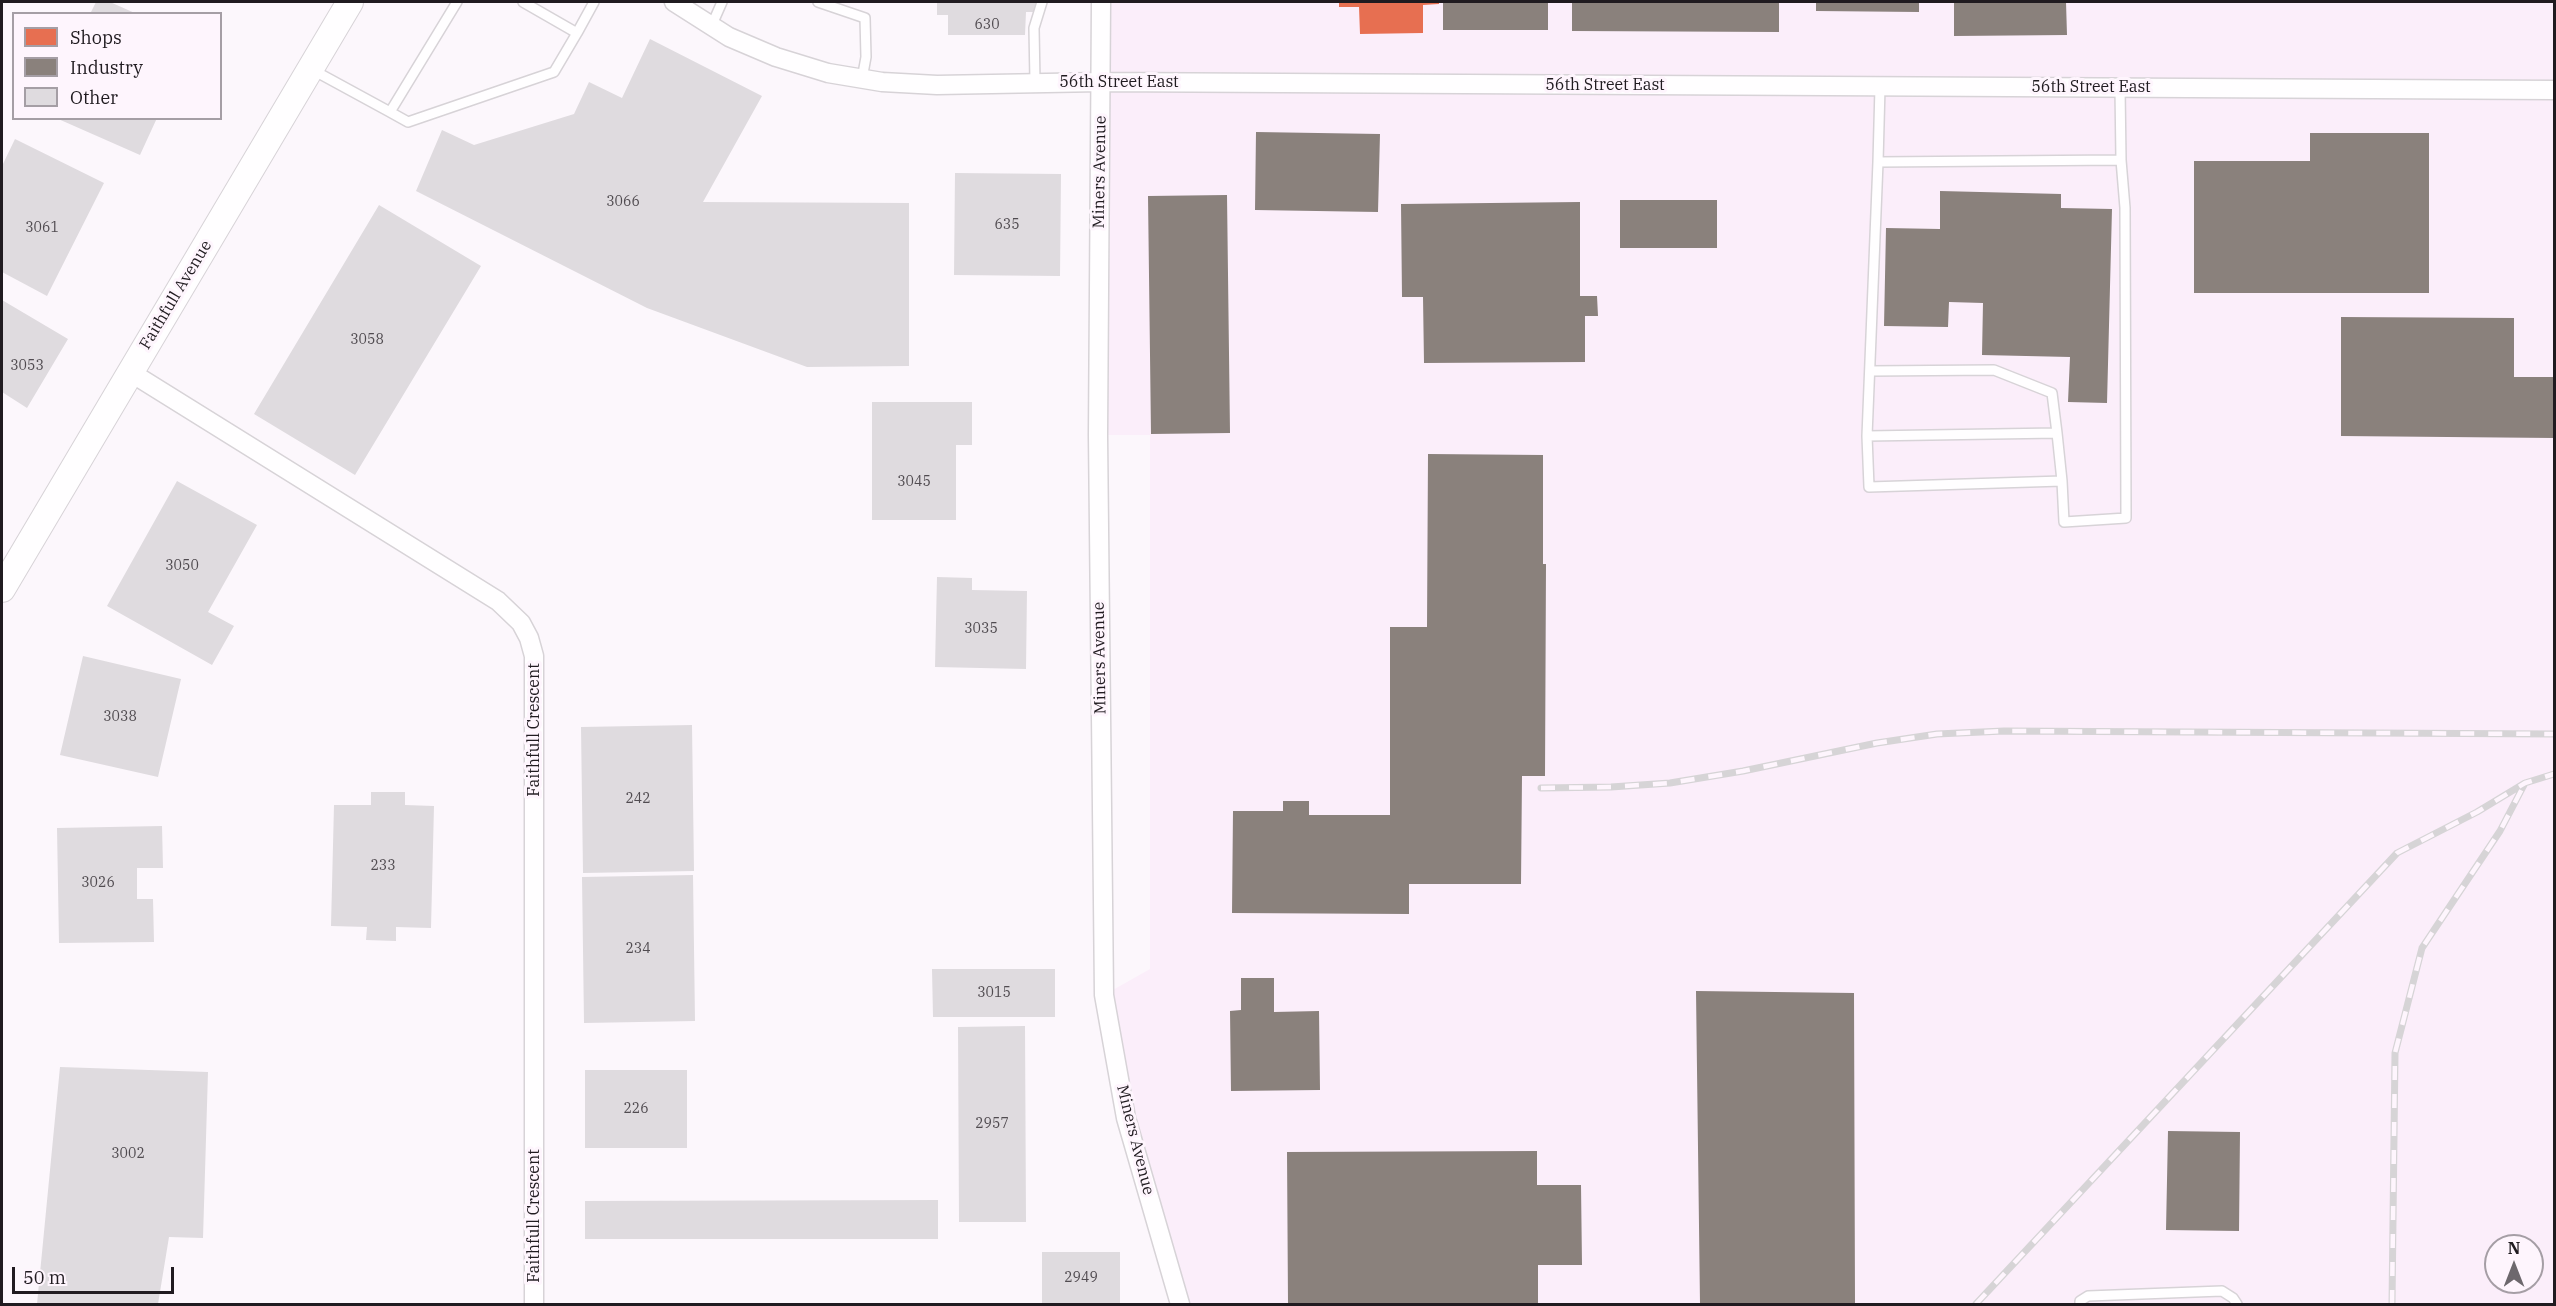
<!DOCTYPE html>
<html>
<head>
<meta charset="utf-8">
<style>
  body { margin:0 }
  #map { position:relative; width:2556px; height:1306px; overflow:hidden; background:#fcf7fc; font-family:"IBM Plex Serif",serif }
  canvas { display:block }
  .frame { position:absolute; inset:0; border:3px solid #201b20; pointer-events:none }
  .legend { position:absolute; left:12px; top:12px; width:210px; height:108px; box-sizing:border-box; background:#fef5fd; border:2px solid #a59ea5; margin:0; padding:8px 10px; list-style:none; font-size:18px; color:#201b20 }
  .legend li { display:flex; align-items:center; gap:12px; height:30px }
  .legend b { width:30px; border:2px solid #a59ea5 }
  .north { position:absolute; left:2484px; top:1234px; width:60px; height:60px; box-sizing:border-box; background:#fef5fd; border:2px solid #a59ea5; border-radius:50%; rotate:0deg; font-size:16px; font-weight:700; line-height:24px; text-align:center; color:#201b20 }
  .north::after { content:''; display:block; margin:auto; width:21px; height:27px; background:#6d686d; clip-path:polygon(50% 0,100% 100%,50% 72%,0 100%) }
  .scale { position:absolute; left:12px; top:1267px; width:162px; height:27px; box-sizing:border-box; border:3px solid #201b20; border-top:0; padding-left:8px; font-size:18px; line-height:21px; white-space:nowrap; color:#201b20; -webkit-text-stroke:4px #fef5fd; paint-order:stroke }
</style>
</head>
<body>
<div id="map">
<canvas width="2556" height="1306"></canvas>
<div class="frame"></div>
<ul class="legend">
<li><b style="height:16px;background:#e76f51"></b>Shops</li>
<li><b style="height:16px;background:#8a817c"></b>Industry</li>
<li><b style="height:16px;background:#dfdbdf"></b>Other</li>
</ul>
<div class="north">N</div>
<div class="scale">50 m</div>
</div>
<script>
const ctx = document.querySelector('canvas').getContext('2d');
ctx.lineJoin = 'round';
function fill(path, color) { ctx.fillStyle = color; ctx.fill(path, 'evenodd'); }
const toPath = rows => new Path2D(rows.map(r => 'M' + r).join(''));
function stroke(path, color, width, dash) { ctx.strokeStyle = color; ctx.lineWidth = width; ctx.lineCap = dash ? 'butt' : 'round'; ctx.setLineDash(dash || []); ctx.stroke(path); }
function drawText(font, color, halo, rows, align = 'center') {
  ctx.font = font + ' "IBM Plex Serif",serif'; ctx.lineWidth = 6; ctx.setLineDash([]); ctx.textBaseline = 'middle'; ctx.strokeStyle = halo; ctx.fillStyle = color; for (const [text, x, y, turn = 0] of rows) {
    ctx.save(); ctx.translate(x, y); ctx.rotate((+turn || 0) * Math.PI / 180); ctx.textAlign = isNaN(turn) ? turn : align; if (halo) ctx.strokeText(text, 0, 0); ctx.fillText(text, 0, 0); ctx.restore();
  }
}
fill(toPath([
  [1101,2,2554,2,2554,1304,1180,1304,1104,995,1150,969,1150,435,1098,435],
  [2496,1246,2532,1246,2532,1282,2496,1282]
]), '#fbeefa');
fill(toPath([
  [1339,2,1439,2,1439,4,1423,5,1423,33,1360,34,1359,7,1339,7]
]), '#e76f51');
fill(toPath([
  [1443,2,1548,2,1548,30,1443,30],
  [1572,2,1779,2,1779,32,1572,31],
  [1816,2,1919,2,1919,12,1816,11],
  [1954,2,2066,2,2067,35,1954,36],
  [1256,132,1380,134,1378,212,1255,210],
  [2310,133,2429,133,2429,293,2194,293,2194,161,2310,161],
  [1940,191,2061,194,2061,208,2112,209,2107,403,2068,402,2070,357,1982,355,1983,303,1949,302,1948,327,1884,326,1886,228,1940,229],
  [1227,195,1230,433,1151,434,1148,196],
  [1620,200,1717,200,1717,248,1620,248],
  [1580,202,1580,296,1597,296,1598,316,1585,316,1585,362,1424,363,1423,297,1402,297,1401,204],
  [2341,317,2514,318,2514,377,2554,377,2554,438,2341,436],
  [1428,454,1543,455,1543,564,1546,564,1545,776,1522,776,1521,884,1409,884,1409,914,1232,913,1233,811,1283,811,1283,801,1309,801,1309,815,1390,815,1390,627,1427,627],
  [1241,978,1274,978,1274,1012,1319,1011,1320,1090,1231,1091,1230,1011,1241,1010],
  [1696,991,1854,993,1855,1304,1700,1304],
  [2168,1131,2240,1132,2239,1231,2166,1230],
  [1537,1151,1537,1185,1581,1185,1582,1265,1538,1265,1538,1304,1288,1304,1287,1152]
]), '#8a817c');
fill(toPath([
  [96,2,110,2,137,14,90,14],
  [937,2,1037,2,1037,12,1026,12,1025,35,948,35,948,15,937,15],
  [650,39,762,96,703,202,909,203,909,366,807,367,647,308,416,191,442,130,474,145,574,114,589,82,622,98],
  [56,118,157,118,140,155],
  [15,139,104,183,47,296,2,272,2,166],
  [955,173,1061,174,1060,276,954,275],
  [379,205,481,266,355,475,254,414],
  [2,300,68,339,27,408,2,392],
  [872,402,972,402,972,445,956,445,956,520,872,520],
  [177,481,257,525,208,612,234,626,212,665,107,606],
  [937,577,972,578,972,590,1027,591,1026,669,935,667],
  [83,656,181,679,158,777,60,755],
  [692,725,694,871,583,873,581,727],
  [371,792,405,792,405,805,434,806,431,928,396,927,396,941,366,940,367,927,331,926,334,805,371,805],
  [162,826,163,868,137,868,137,899,153,899,154,942,59,943,57,828],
  [693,875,695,1021,584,1023,582,877],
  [932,969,1055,969,1055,1017,933,1017],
  [1025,1026,1026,1222,959,1222,958,1027],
  [60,1067,208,1072,203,1238,169,1237,158,1304,37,1304],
  [585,1070,687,1070,687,1148,585,1148],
  [938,1200,938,1239,585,1239,585,1201],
  [1042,1252,1120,1252,1120,1304,1042,1304]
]), '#dfdbdf');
const lane = toPath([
  [523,2,577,33,594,2],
  [818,2,865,18,866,57,862,79],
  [711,27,722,2],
  [311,69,390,112,457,2],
  [1035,82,1034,28,1042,2],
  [1880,87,1878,162,2121,160,2120,88],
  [390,112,408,122,554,72,577,33],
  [1870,371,1994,370,2052,393,2057,433],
  [1867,436,1878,162],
  [2062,481,1869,487,1867,436,2057,433,2062,481,2064,522,2126,518,2125,208,2121,160],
  [2080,1304,2080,1301,2088,1296,2222,1291,2233,1298,2237,1304]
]);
const street = toPath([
  [674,2,729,37,776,57,828,73,882,82,937,85,1101,82,2554,90],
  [1101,2,1098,435,1104,995,1126,1118,1180,1304],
  [130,372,498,601,521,623,529,638,534,656,534,1304]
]);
const secondary = toPath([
  [2,589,350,2]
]);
stroke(lane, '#d7d3d7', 12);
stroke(street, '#d7d3d7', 21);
stroke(secondary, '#d7d3d7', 28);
stroke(lane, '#fffeff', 9);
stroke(street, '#fffeff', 18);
stroke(secondary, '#fffeff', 26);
const rail = toPath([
  [1541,788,1611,787,1670,783,1743,771,1877,743,1937,734,2004,731,2554,734],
  [1976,1304,2397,853,2477,812,2525,783,2554,774],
  [2392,1304,2395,1053,2422,948,2500,831,2524,785]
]);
stroke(rail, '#d6d4d6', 7);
stroke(rail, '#fef5fd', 4.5, [14]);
drawText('14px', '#504b50', null, [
  ["630",987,25],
  ["3066",623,202],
  ["635",1007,225],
  ["3061",42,228],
  ["3058",367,340],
  ["3053",27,366],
  ["3045",914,482],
  ["3050",182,566],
  ["3035",981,629],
  ["3038",120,717],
  ["242",638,799],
  ["233",383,866],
  ["3026",98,883],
  ["234",638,949],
  ["3015",994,993],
  ["226",636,1109],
  ["2957",992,1124],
  ["3002",128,1154],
  ["2949",1081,1278]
]);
drawText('16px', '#201b20', '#fef5fd', [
  ["56th Street East",1119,82],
  ["56th Street East",1605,85],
  ["56th Street East",2091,87],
  ["Miners Avenue",1100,172,-89],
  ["Faithfull Avenue",176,295,-59],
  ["Miners Avenue",1100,658,-91],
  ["Faithfull Crescent",534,730,-90],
  ["Miners Avenue",1135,1140,76],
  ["Faithfull Crescent",534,1216,-90]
]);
</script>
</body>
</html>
